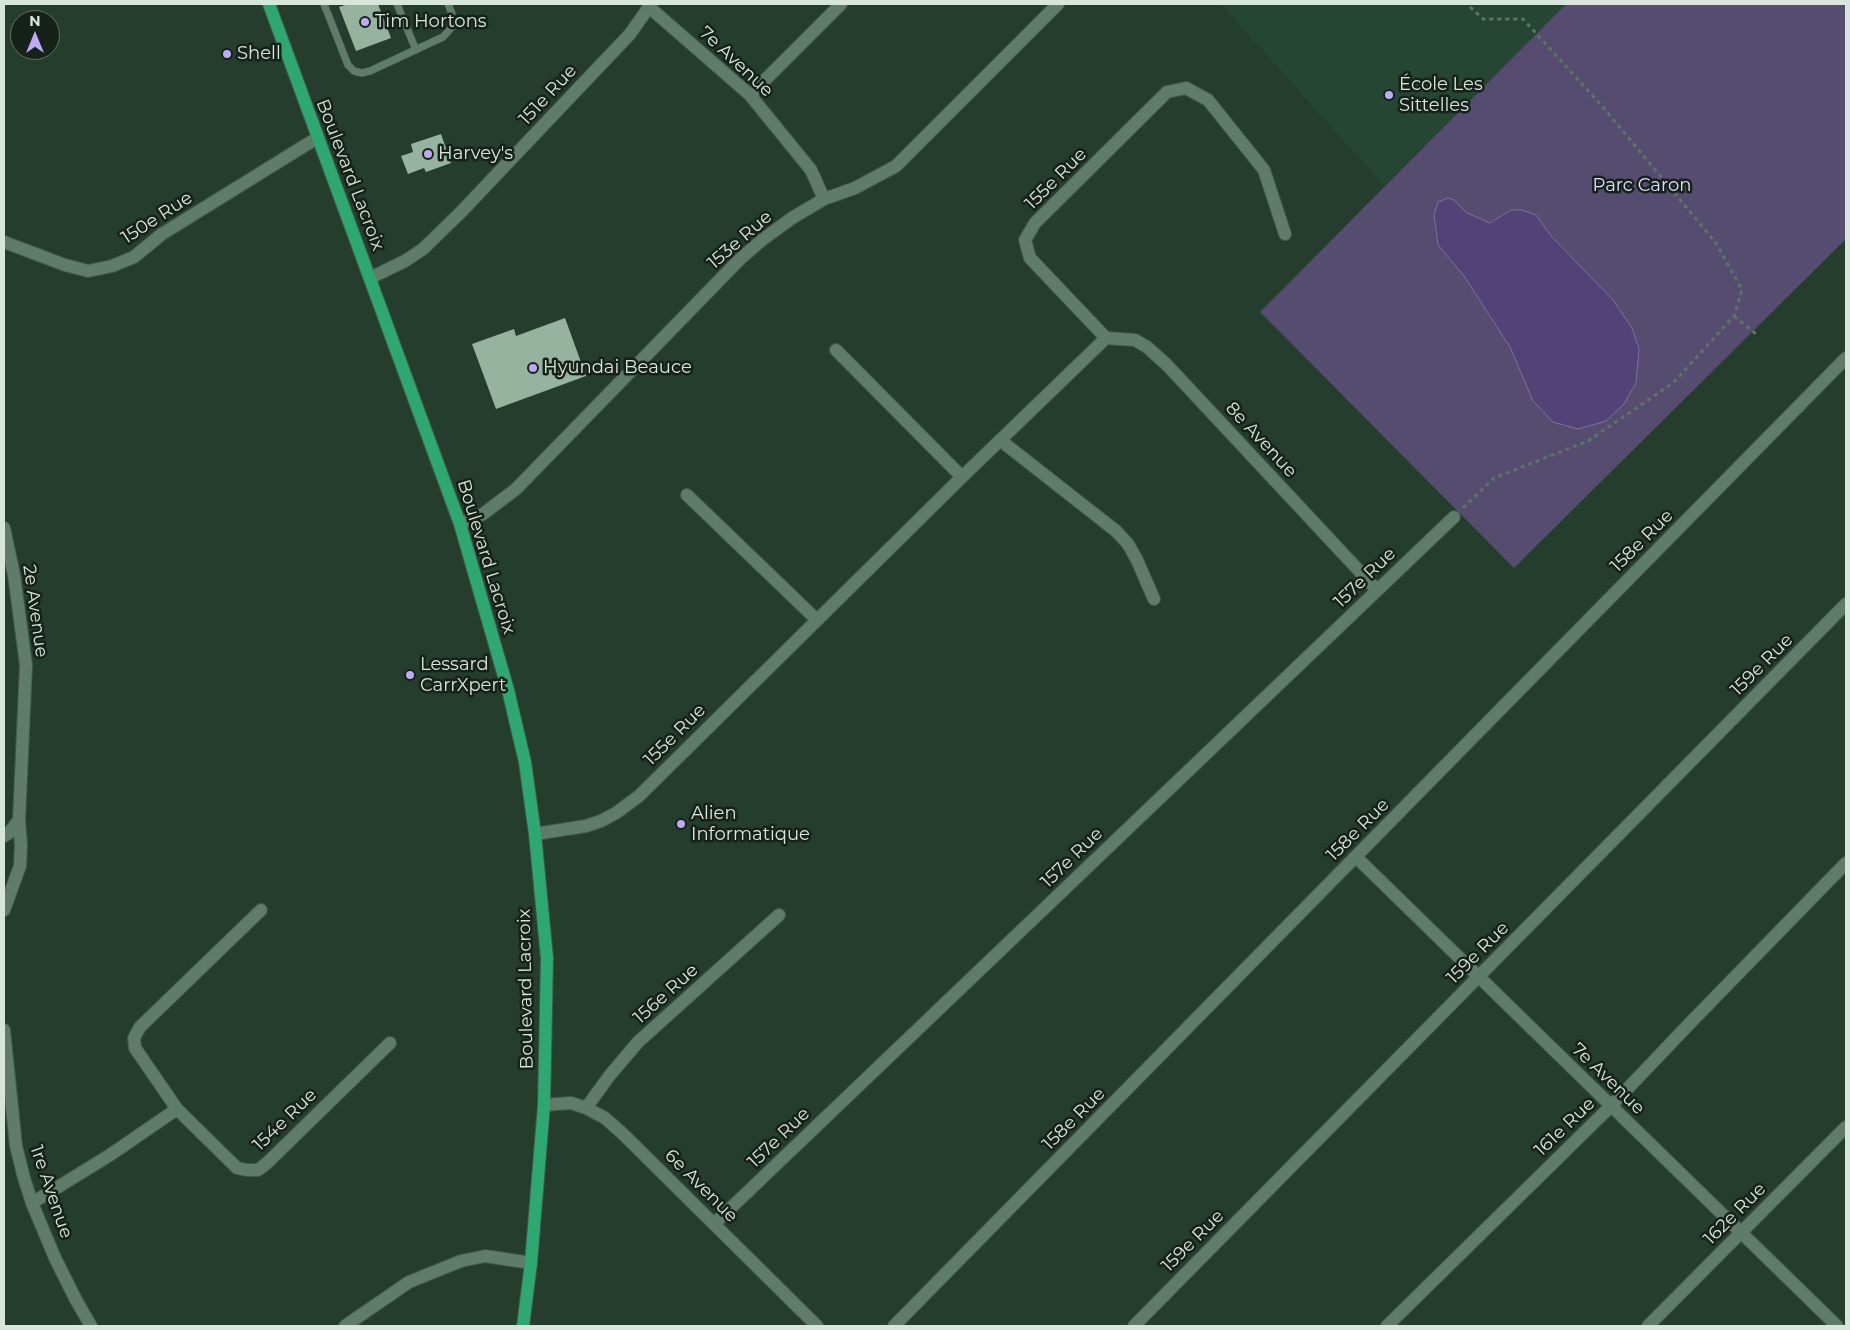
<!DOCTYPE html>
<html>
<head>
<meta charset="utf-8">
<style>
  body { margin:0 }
  #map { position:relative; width:1850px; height:1330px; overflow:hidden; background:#243d2d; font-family:Montserrat,sans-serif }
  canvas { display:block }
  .frame { position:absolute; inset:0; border:5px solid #d7e6db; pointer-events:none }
  .north { position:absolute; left:10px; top:10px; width:50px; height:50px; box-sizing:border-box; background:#16211a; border:1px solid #637067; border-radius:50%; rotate:0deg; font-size:14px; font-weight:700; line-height:20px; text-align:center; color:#d7e6db }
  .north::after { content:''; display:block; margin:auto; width:18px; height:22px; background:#bda9f5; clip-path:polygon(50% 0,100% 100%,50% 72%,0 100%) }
</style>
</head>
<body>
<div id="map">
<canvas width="1850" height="1330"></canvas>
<div class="frame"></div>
<div class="north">N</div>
</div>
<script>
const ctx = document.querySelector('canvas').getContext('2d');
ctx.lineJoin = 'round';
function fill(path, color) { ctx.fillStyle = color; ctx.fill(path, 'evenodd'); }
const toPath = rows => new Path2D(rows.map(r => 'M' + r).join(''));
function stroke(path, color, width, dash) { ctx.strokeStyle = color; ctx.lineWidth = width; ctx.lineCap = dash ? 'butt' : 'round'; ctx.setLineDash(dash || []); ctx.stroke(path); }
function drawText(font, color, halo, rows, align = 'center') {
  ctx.font = font + ' Montserrat,sans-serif'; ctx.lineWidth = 5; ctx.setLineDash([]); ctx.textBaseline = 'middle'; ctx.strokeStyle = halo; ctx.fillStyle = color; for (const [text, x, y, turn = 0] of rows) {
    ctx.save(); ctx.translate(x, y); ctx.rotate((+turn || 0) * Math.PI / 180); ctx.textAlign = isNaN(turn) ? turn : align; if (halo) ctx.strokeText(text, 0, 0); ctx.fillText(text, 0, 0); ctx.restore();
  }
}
fill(toPath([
  [1221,4,1566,4,1384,186]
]), '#254632');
fill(toPath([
  [1566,4,1846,4,1846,239,1514,568,1260,312]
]), '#554c70');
const water = toPath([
  [1448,198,1454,200,1467,213,1490,223,1511,210,1522,210,1536,215,1551,236,1613,300,1632,328,1639,349,1636,383,1624,404,1606,421,1578,429,1553,422,1533,401,1510,347,1464,276,1438,245,1434,215,1438,202,1448,198]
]);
fill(water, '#524278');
stroke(water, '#7a7396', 1);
fill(toPath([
  [348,4,378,4,391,38,356,51,339,7],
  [441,134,451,163,426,172,424,168,408,174,401,156,413,152,411,144],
  [565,318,586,376,496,409,472,344,514,329,516,336]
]), '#96b3a0');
const service = toPath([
  [324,4,348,65,354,71,362,73,370,71,443,37,453,26,452,14,448,4],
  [397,4,416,50]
]);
const minor = toPath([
  [649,7,750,95,811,170,824,199],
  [750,95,841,4],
  [4,242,65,265,88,271,112,266,134,257,162,234,317,138],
  [370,278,405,261,423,249,461,212,630,34,651,4],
  [1106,338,1030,258,1025,240,1035,223,1167,92,1186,88,1208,100,1264,170,1285,234],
  [1106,338,1135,340,1147,347,1167,365,1377,590],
  [836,350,962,477],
  [1000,440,1116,531,1128,544,1137,560,1154,599],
  [687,495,817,620],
  [460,524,483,514,516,489,740,259,762,240,792,218,824,199,855,188,896,166,1058,4],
  [4,528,14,575,26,665,19,820,9,833,4,836],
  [535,834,586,826,601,821,616,813,639,796,962,477,1106,338],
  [1356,857,1837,1326],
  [4,910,20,866,21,845,19,820],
  [261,910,140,1027,134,1038,135,1048,177,1109,237,1168,247,1170,258,1170,267,1163,390,1043],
  [544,1105,571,1103,586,1108,605,1118,623,1134,817,1326],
  [586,1108,610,1075,638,1042,779,915],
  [32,1203,110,1155,177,1109],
  [714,1224,1454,517],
  [345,1326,409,1282,461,1261,485,1256,531,1263],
  [894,1326,1846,358],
  [1134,1326,1846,604],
  [1387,1326,1611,1106,1692,1021,1846,863],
  [1648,1326,1846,1127]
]);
const tertiary = toPath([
  [4,1030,16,1146,24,1178,32,1203,55,1258,76,1300,91,1326]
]);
const primary = toPath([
  [269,4,460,524,508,690,525,762,535,834,547,958,544,1105,531,1263,523,1326]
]);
stroke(service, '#435a4c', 8);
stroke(minor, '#435a4c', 14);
stroke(tertiary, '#435a4c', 14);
stroke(primary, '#435a4c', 14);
stroke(toPath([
  [1734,316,1756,334],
  [1463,508,1494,478,1588,441,1673,383,1734,316,1742,290,1716,243,1602,106,1523,19,1483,19,1467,4]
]), '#5e7365', 3, [4, 4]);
stroke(service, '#5f7b69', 7);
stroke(minor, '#5f7b69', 12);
stroke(tertiary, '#5f7b69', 12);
stroke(primary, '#2da871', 12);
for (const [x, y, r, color] of [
  [365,22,5,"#bda9f5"],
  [227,54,5,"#bda9f5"],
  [1389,95,5,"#bda9f5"],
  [428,154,5,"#bda9f5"],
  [533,368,5,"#bda9f5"],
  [410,675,5,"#bda9f5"],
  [681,824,5,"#bda9f5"]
]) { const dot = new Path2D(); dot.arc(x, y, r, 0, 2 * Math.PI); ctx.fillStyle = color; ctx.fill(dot); stroke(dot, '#16211a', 2); }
drawText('18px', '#d7e6db', '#16211a', [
  ["Tim Hortons",375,22],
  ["Shell",237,54],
  ["École Les",1399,85],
  ["Sittelles",1399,106],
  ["Harvey's",438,154],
  ["Hyundai Beauce",543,368],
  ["Lessard",420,665],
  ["CarrXpert",420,686],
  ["Alien",691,814],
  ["Informatique",691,835]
], 'left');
drawText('18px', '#d7e6db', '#16211a', [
  ["7e Avenue",736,62,43],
  ["151e Rue",548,95,-47],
  ["Boulevard Lacroix",350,175,69],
  ["155e Rue",1056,179,-45],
  ["150e Rue",157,218,-33],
  ["153e Rue",740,240,-41],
  ["8e Avenue",1261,440,47],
  ["158e Rue",1642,541,-45],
  ["Boulevard Lacroix",486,557,73],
  ["157e Rue",1365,578,-44],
  ["2e Avenue",35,611,82],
  ["159e Rue",1762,665,-45],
  ["155e Rue",675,735,-45],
  ["158e Rue",1358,830,-45],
  ["157e Rue",1072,858,-44],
  ["159e Rue",1478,953,-45],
  ["Boulevard Lacroix",526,989,-91],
  ["156e Rue",666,994,-42],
  ["7e Avenue",1608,1079,44],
  ["158e Rue",1074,1119,-45],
  ["154e Rue",285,1120,-44],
  ["161e Rue",1565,1127,-44],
  ["157e Rue",779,1138,-44],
  ["6e Avenue",701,1186,45],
  ["1re Avenue",51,1192,71],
  ["162e Rue",1735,1214,-45],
  ["159e Rue",1193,1241,-45]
]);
drawText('18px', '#e2dbfd', '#16211a', [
  ["Parc Caron",1642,186]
]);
</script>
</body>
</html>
